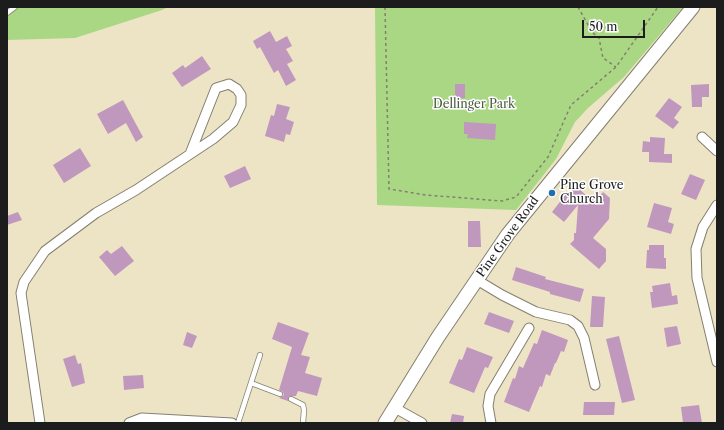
<!DOCTYPE html>
<html>
<head>
<meta charset="utf-8">
<style>
  body { margin:0 }
  #map { position:relative; width:724px; height:430px; overflow:hidden; background:#ede4c5; font-family:"Libre Caslon Text",serif }
  canvas { display:block }
  .frame { position:absolute; inset:0; border:8px solid #1c1c1c; pointer-events:none }
  .scale { position:absolute; left:582px; top:20px; width:63px; height:18px; box-sizing:border-box; border:2px solid #1c1c1c; border-top:0; padding-left:5px; font-size:12px; line-height:14px; white-space:nowrap; color:#1c1c1c; -webkit-text-stroke:3px #fff; paint-order:stroke }
</style>
</head>
<body>
<div id="map">
<canvas width="724" height="430"></canvas>
<div class="frame"></div>
<div class="scale">50 m</div>
</div>
<script>
const ctx = document.querySelector('canvas').getContext('2d');
ctx.lineJoin = 'round';
function fill(path, color) { ctx.fillStyle = color; ctx.fill(path, 'evenodd'); }
const toPath = rows => new Path2D(rows.map(r => 'M' + r).join(''));
function stroke(path, color, width, dash) { ctx.strokeStyle = color; ctx.lineWidth = width; ctx.lineCap = dash ? 'butt' : 'round'; ctx.setLineDash(dash || []); ctx.stroke(path); }
function drawText(font, color, halo, rows, align = 'center') {
  ctx.font = font + ' "Libre Caslon Text",serif'; ctx.lineWidth = 3; ctx.setLineDash([]); ctx.textBaseline = 'middle'; ctx.strokeStyle = halo; ctx.fillStyle = color; for (const [text, x, y, turn = 0] of rows) {
    ctx.save(); ctx.translate(x, y); ctx.rotate((+turn || 0) * Math.PI / 180); ctx.textAlign = isNaN(turn) ? turn : align; if (halo) ctx.strokeText(text, 0, 0); ctx.fillText(text, 0, 0); ctx.restore();
  }
}
fill(toPath([
  [7,7,168,7,162,10,75,38,7,40],
  [375,7,683,7,624,77,588,108,575,122,556,159,516,210,377,205]
]), '#a9d784');
fill(toPath([
  [270,31,276,42,287,36,292,46,286,49,293,61,287,64,296,80,286,86,278,70,274,73,260,47,257,49,253,41],
  [202,56,211,69,182,87,172,73,183,65,185,68],
  [455,84,465,84,465,98,455,99],
  [709,84,709,97,702,97,702,107,692,107,691,85],
  [669,98,682,107,674,118,679,122,673,129,655,116],
  [123,100,143,137,136,142,126,123,108,134,97,114],
  [277,104,290,107,286,119,294,122,290,135,286,134,284,142,265,136,271,115,274,116],
  [464,122,496,124,495,140,467,138,468,134,464,134],
  [650,137,665,138,664,154,672,154,672,163,649,162,649,152,642,152,643,141,650,142],
  [80,148,91,166,64,183,53,165],
  [245,166,251,179,230,188,224,176],
  [690,174,705,180,696,200,681,194],
  [576,186,588,197,599,197,603,192,610,198,609,219,593,238,606,249,606,261,599,269,570,244,574,240,574,233,576,233,578,205,564,222,552,212,566,194,569,194],
  [654,203,672,208,668,222,674,224,671,234,647,227],
  [18,212,22,220,7,225,7,216],
  [468,221,480,221,481,247,468,247],
  [649,245,664,245,664,258,666,258,666,269,646,268,647,250,649,250],
  [122,246,134,261,115,276,99,257,107,250,111,254],
  [516,267,546,277,545,279,584,289,580,302,550,294,550,292,512,280],
  [670,283,672,296,677,295,678,304,652,308,650,292,653,292,652,286],
  [592,296,605,297,603,327,590,327],
  [489,312,514,321,509,333,484,324],
  [278,322,309,333,301,355,310,357,305,373,322,378,317,396,298,391,296,396,289,396,288,401,279,398,284,395,283,392,279,390,292,347,272,339],
  [677,326,681,344,667,347,664,328],
  [542,330,568,340,564,352,561,351,556,363,555,363,550,376,546,374,542,387,540,386,529,412,504,402,513,378,515,379,519,366,523,368,534,343,537,344],
  [187,332,197,336,192,348,183,345],
  [619,336,635,400,622,403,606,339],
  [467,347,493,357,488,368,485,367,474,393,449,383,459,359,462,360],
  [75,355,78,364,81,363,85,383,72,387,63,359],
  [143,375,144,388,124,390,123,376],
  [584,402,615,402,614,415,583,415],
  [699,405,702,423,683,423,681,407],
  [452,414,464,416,463,423,450,423]
]), '#c098bd');
const lane = toPath([
  [7,13,15,7],
  [251,383,280,394],
  [291,399,303,405,304,410,303,423],
  [238,423,260,355]
]);
const street = toPath([
  [702,137,717,151],
  [717,205,703,227,696,249,697,278,717,362],
  [477,280,502,295,536,312,570,320,578,326,584,338,595,385],
  [395,408,422,423],
  [40,423,21,293,24,282,45,251,96,213,136,190,213,139,233,122,241,105,241,95,237,89,229,84,216,88,190,154],
  [129,423,142,418,232,423],
  [491,423,488,406,490,394,529,328]
]);
const secondary = toPath([
  [385,423,438,337,508,234,693,7]
]);
stroke(lane, '#848070', 6);
stroke(street, '#848070', 11);
stroke(secondary, '#848070', 15);
stroke(toPath([
  [385,7,389,189,426,195,502,201,516,197,548,157,571,105,616,67,658,7],
  [578,7,592,32,599,38,603,58,616,67]
]), '#848070', 1.5, [3, 3]);
stroke(lane, '#fff', 4.5);
stroke(street, '#fff', 9);
stroke(secondary, '#fff', 13);
for (const [x, y, r, color] of [
  [552,193,4,"#1f6fb2"]
]) { const dot = new Path2D(); dot.arc(x, y, r, 0, 2 * Math.PI); ctx.fillStyle = color; ctx.fill(dot); stroke(dot, '#fff', 1.5); }
drawText('12px', '#4d5d40', '#fff', [
  ["Dellinger Park",474,105]
]);
drawText('12px', '#1c1c1c', '#fff', [
  ["Pine Grove",560,186],
  ["Church",560,200]
], 'left');
drawText('12px', '#1c1c1c', '#fff', [
  ["Pine Grove Road",508,237,-54]
]);
</script>
</body>
</html>
